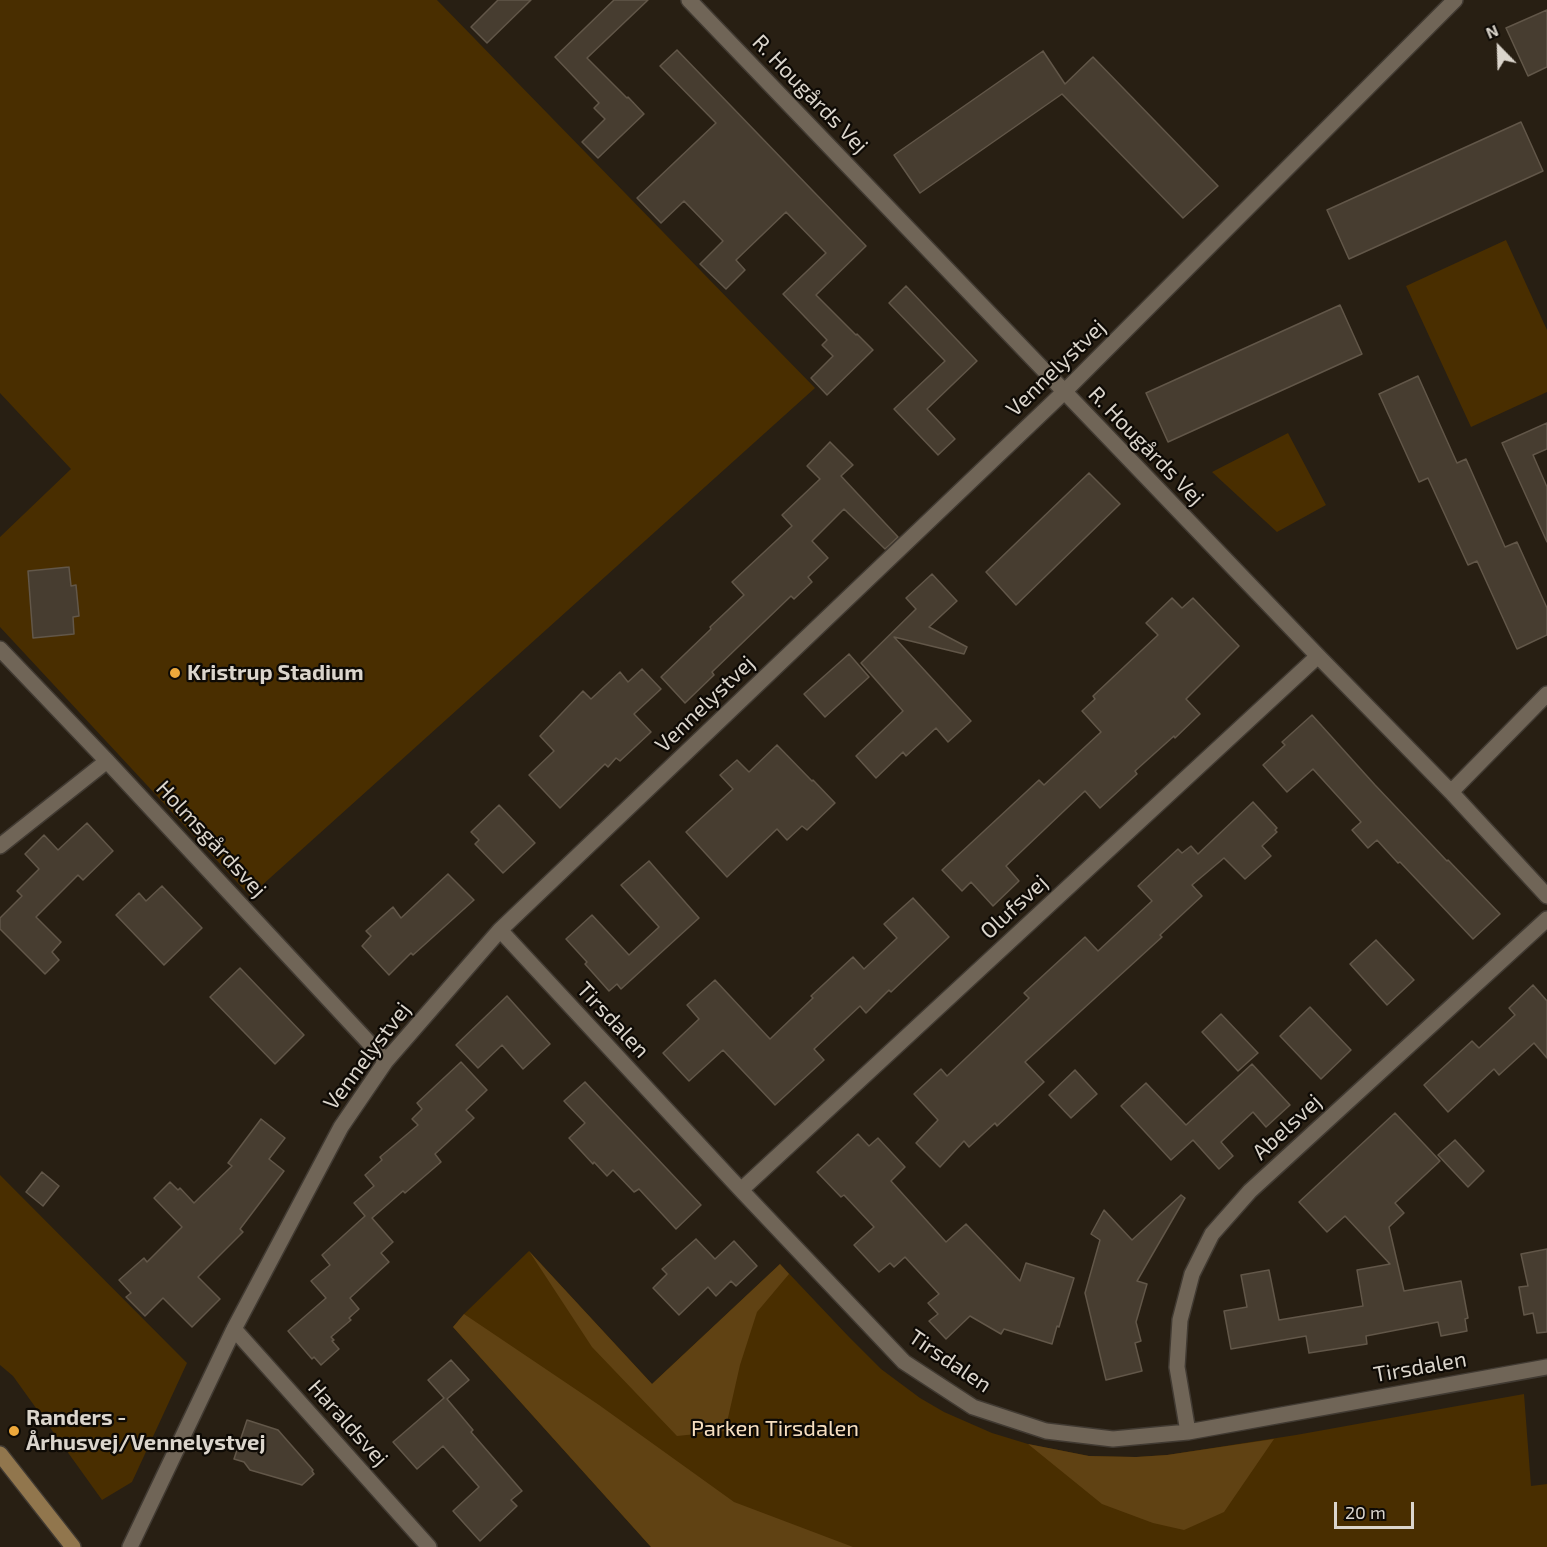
<!DOCTYPE html>
<html>
<head>
<meta charset="utf-8">
<style>
  body { margin:0 }
  #map { position:relative; width:1547px; height:1547px; overflow:hidden; background:#281f13; font-family:"Exo 2",sans-serif }
  canvas { display:block }
  .north { position:absolute; left:1469px; top:18px; width:60px; height:60px; -webkit-text-stroke:4px #0e0a05; paint-order:stroke; rotate:337deg; font-size:16px; font-weight:700; line-height:24px; text-align:center; color:#dbd5cc }
  .north::after { content:''; display:block; margin:auto; width:21px; height:27px; background:#dbd5cc; clip-path:polygon(50% 0,100% 100%,50% 72%,0 100%) }
  .scale { position:absolute; left:1334px; top:1502px; width:80px; height:27px; box-sizing:border-box; border:3px solid #dbd5cc; border-top:0; padding-left:8px; font-size:18px; line-height:21px; white-space:nowrap; color:#dbd5cc; -webkit-text-stroke:4px #0e0a05; paint-order:stroke }
</style>
</head>
<body>
<div id="map">
<canvas width="1547" height="1547"></canvas>
<div class="north">N</div>
<div class="scale">20 m</div>
</div>
<script>
const ctx = document.querySelector('canvas').getContext('2d');
ctx.lineJoin = 'round';
function fill(path, color) { ctx.fillStyle = color; ctx.fill(path, 'evenodd'); }
const toPath = rows => new Path2D(rows.map(r => 'M' + r).join(''));
function stroke(path, color, width, dash) { ctx.strokeStyle = color; ctx.lineWidth = width; ctx.lineCap = dash ? 'butt' : 'round'; ctx.setLineDash(dash || []); ctx.stroke(path); }
function drawText(font, color, halo, rows, align = 'center') {
  ctx.font = font + ' "Exo 2",sans-serif'; ctx.lineWidth = 4.5; ctx.setLineDash([]); ctx.textBaseline = 'middle'; ctx.strokeStyle = halo; ctx.fillStyle = color; for (const [text, x, y, turn = 0] of rows) {
    ctx.save(); ctx.translate(x, y); ctx.rotate((+turn || 0) * Math.PI / 180); ctx.textAlign = isNaN(turn) ? turn : align; if (halo) ctx.strokeText(text, 0, 0); ctx.fillText(text, 0, 0); ctx.restore();
  }
}
fill(toPath([
  [0,0,437,0,815,388,250,896,0,627,0,537,71,469,0,393],
  [1506,240,1547,330,1547,392,1471,427,1406,286],
  [1288,433,1326,505,1277,532,1212,472],
  [0,1175,187,1363,132,1482,102,1500,13,1376,0,1365],
  [529,1251,652,1384,780,1264,849,1337,881,1369,920,1398,944,1412,992,1433,1028,1444,1089,1456,1136,1457,1167,1455,1296,1435,1524,1394,1531,1486,1547,1484,1547,1547,651,1547,453,1327,464,1314]
]), '#492e00');
fill(toPath([
  [529,1251,652,1384,780,1264,789,1274,757,1312,740,1365,725,1431,677,1436,592,1347],
  [464,1314,599,1405,734,1502,853,1547,651,1547,453,1327],
  [1274,1439,1224,1512,1184,1530,1153,1523,1102,1504,1028,1444,1089,1456,1136,1457,1167,1455]
]), '#604213');
const building = toPath([
  [498,0,531,0,487,43,471,27,498,0],
  [614,0,648,0,587,58,627,98,628,97,644,114,598,158,582,142,605,119,594,108,599,103,555,57,614,0],
  [1547,10,1547,67,1528,76,1506,28,1547,10],
  [677,50,866,246,816,295,856,335,857,334,873,350,827,395,811,378,833,356,822,345,827,340,783,294,826,253,786,212,736,260,745,270,726,289,700,264,723,241,684,201,661,223,637,198,716,123,660,66,677,50],
  [1043,51,1065,84,1093,57,1218,186,1183,218,1062,94,920,193,894,155,1043,51],
  [1521,122,1543,171,1349,259,1327,210,1521,122],
  [906,286,977,361,927,409,955,439,938,455,894,409,945,361,889,303,906,286],
  [1340,305,1362,354,1168,442,1146,393,1340,305],
  [1418,376,1457,463,1466,459,1505,547,1517,542,1547,608,1547,635,1517,649,1477,561,1468,565,1428,478,1419,482,1379,394,1418,376],
  [1547,423,1547,449,1533,455,1547,487,1547,542,1502,443,1547,423],
  [830,442,853,465,841,476,898,537,885,549,844,509,812,541,828,558,808,577,812,582,794,599,791,596,712,672,714,675,685,703,661,677,711,629,710,627,744,595,732,582,792,526,782,515,820,479,807,466,830,442],
  [1089,473,1120,504,1016,605,986,572,1089,473],
  [69,567,71,586,76,585,79,616,73,617,74,634,33,638,28,571,69,567],
  [932,574,957,601,929,627,967,647,964,654,894,637,971,721,948,742,936,728,906,756,903,752,876,778,856,756,903,711,861,663,916,609,906,598,932,574],
  [1172,598,1182,608,1193,598,1239,646,1186,699,1200,714,1175,738,1174,736,1135,771,1137,774,1100,808,1085,791,1006,866,1019,881,993,906,971,882,962,891,942,870,1039,780,1044,785,1101,732,1082,711,1095,699,1093,696,1158,635,1146,623,1172,598],
  [849,654,869,677,825,717,804,694,849,654],
  [642,669,661,689,634,714,651,732,620,761,616,758,608,767,605,764,560,808,529,775,554,751,540,736,583,691,591,699,620,672,628,682,642,669],
  [1312,715,1375,785,1447,861,1448,860,1500,914,1473,939,1400,862,1398,863,1377,840,1368,848,1352,830,1361,822,1313,769,1287,792,1263,765,1285,745,1282,742,1312,715],
  [777,745,812,781,813,780,835,803,807,830,802,826,787,840,777,829,727,877,686,832,733,789,720,775,737,760,749,772,777,745],
  [1253,802,1277,828,1275,830,1277,832,1262,846,1271,856,1245,879,1224,858,1192,885,1202,896,1160,935,1162,937,1025,1062,1044,1082,997,1126,995,1123,969,1147,964,1141,940,1167,916,1143,938,1120,914,1094,941,1069,947,1076,1029,998,1024,993,1085,937,1098,951,1152,901,1138,886,1178,849,1182,853,1191,846,1198,854,1253,802],
  [499,805,535,843,503,873,475,844,479,840,471,832,499,805],
  [87,823,113,851,83,880,78,875,36,917,61,942,52,952,59,960,45,974,0,929,0,918,22,896,17,891,39,869,25,854,44,835,58,850,87,823],
  [649,861,699,918,621,989,617,984,609,991,585,964,587,962,566,939,592,915,629,955,659,927,621,885,649,861],
  [448,874,474,900,413,955,411,953,389,975,362,946,371,936,366,931,393,907,401,918,448,874],
  [162,886,202,928,164,965,116,915,139,893,146,901,162,886],
  [913,898,949,937,891,992,889,990,866,1013,860,1006,814,1049,824,1060,775,1105,723,1050,689,1081,663,1053,699,1019,687,1005,715,980,770,1039,813,998,811,996,853,957,864,969,897,938,884,924,913,898],
  [1376,940,1414,980,1387,1005,1350,964,1376,940],
  [240,968,304,1035,275,1064,210,997,240,968],
  [1533,985,1547,1001,1547,1058,1534,1043,1499,1075,1494,1069,1448,1112,1424,1085,1472,1041,1479,1048,1515,1015,1509,1008,1533,985],
  [507,996,550,1044,523,1069,502,1045,478,1068,456,1045,507,996],
  [1310,1007,1351,1050,1321,1079,1280,1036,1310,1007],
  [1221,1014,1258,1053,1238,1071,1202,1032,1221,1014],
  [461,1062,487,1090,466,1110,474,1118,435,1154,441,1162,405,1193,403,1191,372,1218,393,1242,381,1253,389,1262,350,1298,359,1309,349,1318,351,1320,331,1337,334,1340,332,1341,339,1349,321,1365,314,1357,312,1359,288,1331,326,1298,311,1281,330,1265,322,1255,365,1216,354,1203,374,1186,365,1175,382,1160,380,1157,418,1125,412,1119,422,1109,417,1103,461,1062],
  [1252,1064,1290,1105,1266,1127,1253,1112,1221,1142,1233,1156,1219,1169,1193,1140,1171,1160,1121,1106,1146,1083,1186,1125,1252,1064],
  [1075,1070,1097,1094,1071,1118,1049,1095,1075,1070],
  [585,1082,701,1205,676,1229,639,1189,634,1192,613,1170,607,1176,594,1162,593,1164,569,1138,585,1123,564,1101,585,1082],
  [1395,1113,1440,1161,1395,1203,1404,1213,1389,1227,1404,1291,1461,1281,1468,1318,1465,1319,1467,1331,1441,1336,1438,1322,1366,1336,1367,1344,1309,1353,1306,1336,1231,1349,1224,1311,1247,1307,1241,1275,1269,1270,1279,1320,1363,1306,1357,1270,1390,1264,1345,1216,1327,1232,1299,1202,1395,1113],
  [261,1119,285,1138,269,1159,284,1171,240,1229,243,1232,198,1277,220,1299,192,1327,163,1298,145,1316,126,1297,131,1293,119,1280,144,1258,147,1262,182,1227,154,1198,170,1182,178,1190,180,1188,194,1203,232,1166,228,1163,261,1119],
  [858,1134,869,1146,878,1138,905,1167,891,1181,946,1242,966,1224,1020,1281,1026,1263,1074,1278,1059,1327,1057,1326,1052,1344,1004,1329,1001,1334,970,1316,946,1339,929,1321,938,1314,928,1303,939,1294,905,1257,894,1267,890,1263,879,1272,854,1245,874,1227,844,1195,841,1197,817,1172,858,1134],
  [1455,1140,1484,1171,1468,1187,1438,1155,1455,1140],
  [42,1172,59,1186,43,1206,26,1192,42,1172],
  [1181,1195,1185,1198,1137,1281,1147,1284,1136,1322,1141,1341,1135,1343,1142,1371,1106,1380,1085,1293,1100,1240,1091,1234,1104,1210,1132,1240,1181,1195],
  [696,1239,715,1259,734,1241,757,1266,736,1286,731,1281,716,1296,708,1287,679,1315,653,1288,667,1274,662,1269,696,1239],
  [1547,1249,1547,1332,1537,1333,1533,1313,1524,1315,1519,1287,1528,1286,1521,1254,1547,1249],
  [451,1360,469,1380,447,1399,473,1430,471,1432,522,1491,511,1500,517,1506,480,1541,453,1511,479,1487,443,1446,417,1469,393,1442,444,1398,428,1380,451,1360],
  [247,1420,278,1430,313,1470,312,1471,314,1474,302,1485,250,1470,244,1462,234,1459,247,1420]
]);
fill(building, '#473d30');
stroke(building, '#625749', 1.5);
const minor = toPath([
  [689,0,1318,656,1451,792,1547,896],
  [0,649,107,761,386,1061],
  [1451,792,1547,694],
  [0,846,107,761],
  [500,930,741,1190,904,1362,973,1407,1046,1431,1113,1439,1188,1432,1547,1367],
  [741,1190,1318,656],
  [234,1329,429,1547],
  [1188,1432,1177,1367,1180,1320,1192,1274,1212,1234,1250,1191,1547,919],
  [130,1547,234,1329,341,1127,386,1061,500,930,1064,392,1455,0]
]);
const secondary = toPath([
  [0,1454,73,1547]
]);
stroke(minor, '#413a32', 18);
stroke(secondary, '#413a32', 18);
stroke(minor, '#706557', 15);
stroke(secondary, '#91764d', 15);
for (const [x, y, r, color] of [
  [175,673,6,"#eda83b"],
  [14,1431,6,"#eda83b"]
]) { const dot = new Path2D(); dot.arc(x, y, r, 0, 2 * Math.PI); ctx.fillStyle = color; ctx.fill(dot); stroke(dot, '#0e0a05', 2); }
drawText('22px', '#dbd5cc', '#0e0a05', [
  ["R. Hougårds Vej",810,94,46],
  ["Vennelystvej",1056,368,-44],
  ["R. Hougårds Vej",1146,446,46],
  ["Vennelystvej",705,704,-44],
  ["Holmsgårdsvej",211,839,47],
  ["Olufsvej",1014,907,-43],
  ["Tirsdalen",613,1020,47],
  ["Vennelystvej",367,1056,-53],
  ["Abelsvej",1287,1127,-43],
  ["Tirsdalen",950,1361,34],
  ["Tirsdalen",1420,1367,-10],
  ["Haraldsvej",348,1423,48]
]);
drawText('bold 22px', '#dbd5cc', '#0e0a05', [
  ["Kristrup Stadium",187,673],
  ["Randers -",26,1418],
  ["Århusvej/Vennelystvej",26,1443]
], 'left');
drawText('22px', '#f7dfc0', '#0e0a05', [
  ["Parken Tirsdalen",775,1429]
]);
</script>
</body>
</html>
